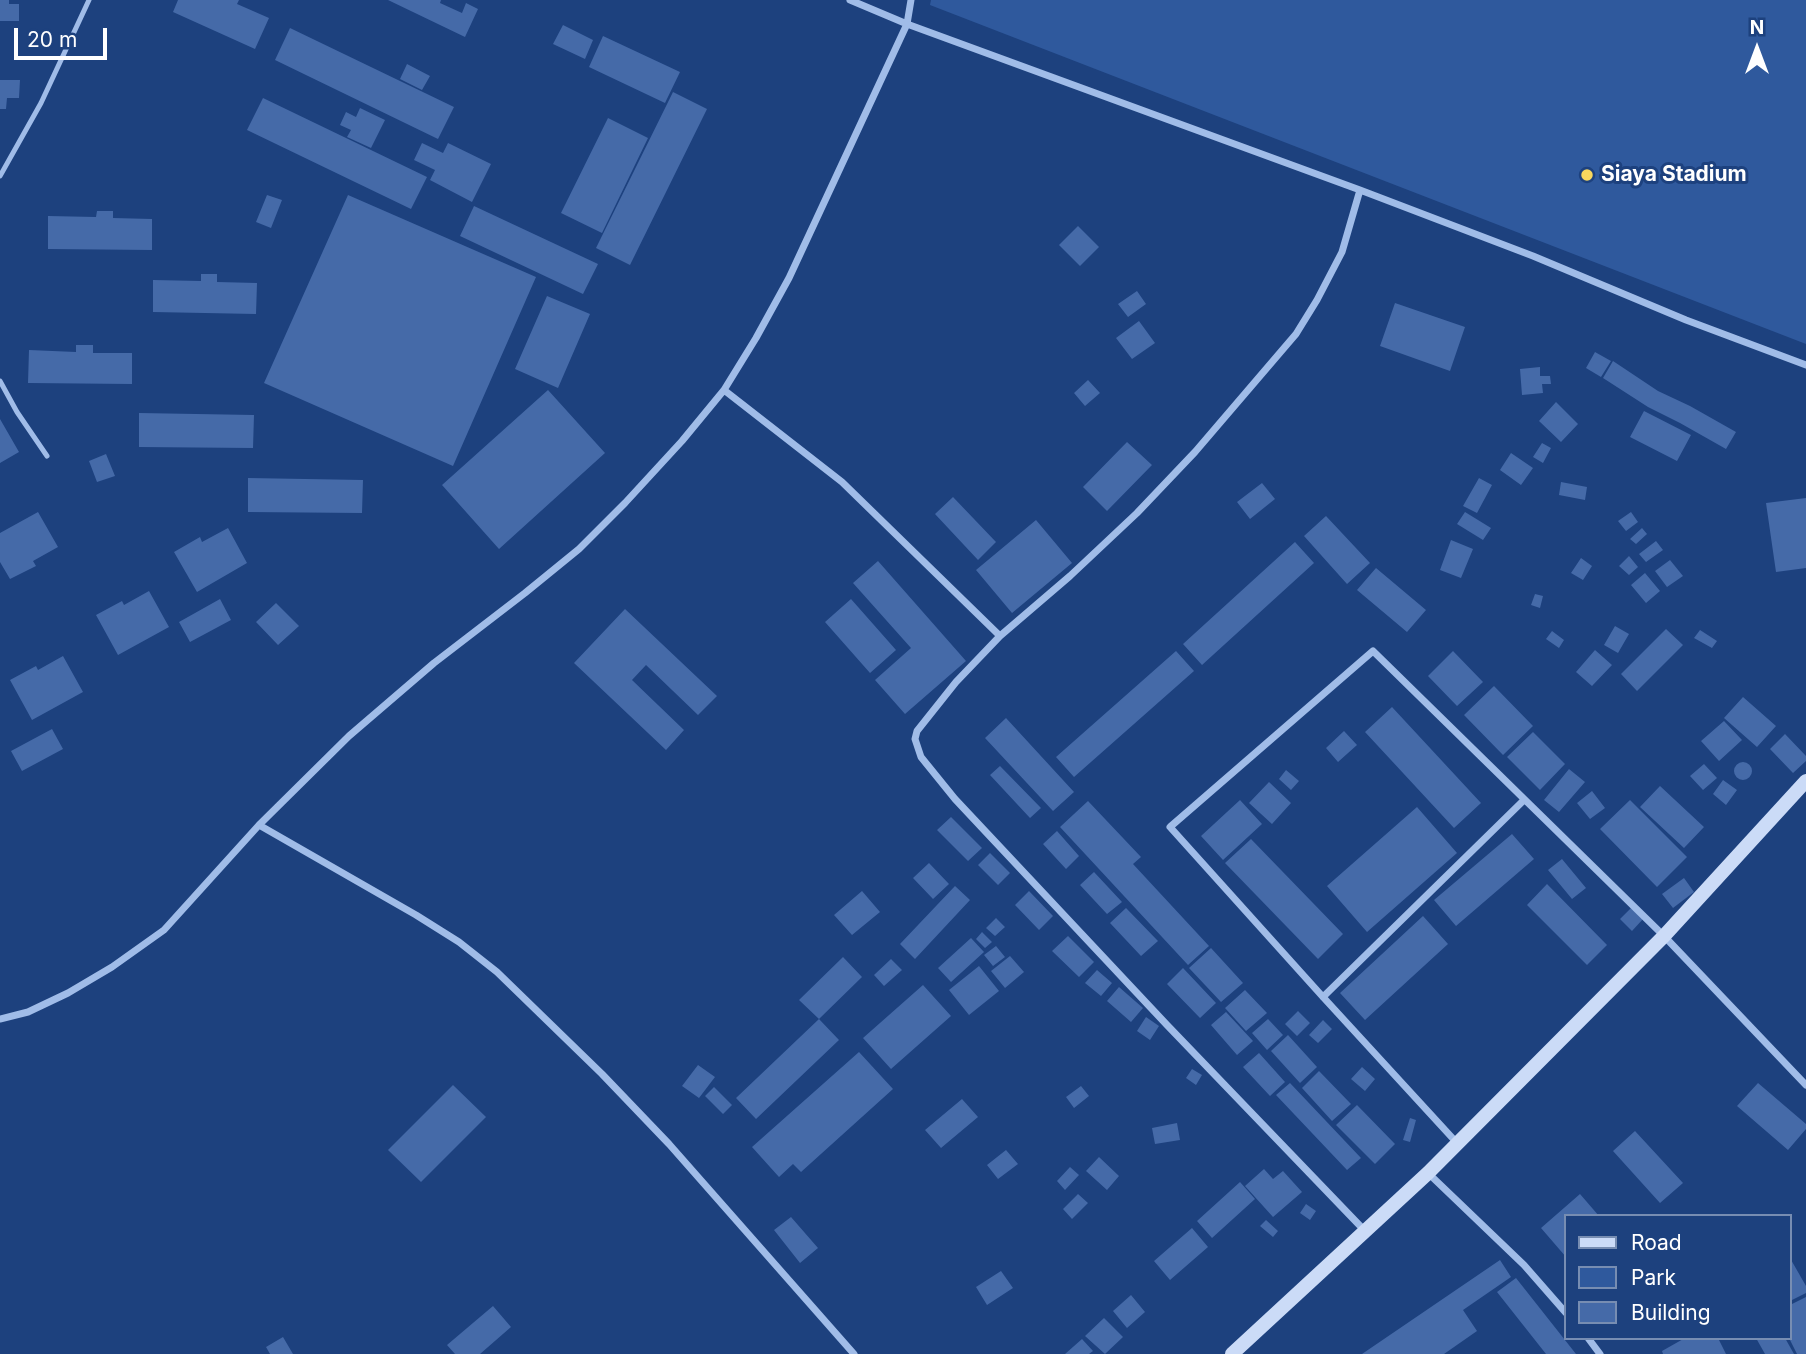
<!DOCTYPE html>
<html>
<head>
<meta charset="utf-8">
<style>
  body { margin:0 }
  #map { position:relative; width:1806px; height:1354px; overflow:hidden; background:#1d417e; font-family:Inter,sans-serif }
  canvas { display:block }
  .legend { position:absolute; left:1564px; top:1214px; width:228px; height:126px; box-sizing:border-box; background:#1d417e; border:2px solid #778db2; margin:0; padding:9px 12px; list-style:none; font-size:21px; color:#fff }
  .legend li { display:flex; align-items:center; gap:14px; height:35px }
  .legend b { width:35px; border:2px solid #778db2 }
  .north { position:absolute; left:1722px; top:14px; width:70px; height:70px; -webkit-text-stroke:5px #1d417e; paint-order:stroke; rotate:0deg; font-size:19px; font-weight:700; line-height:28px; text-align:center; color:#fff }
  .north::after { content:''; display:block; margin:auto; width:24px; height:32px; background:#fff; clip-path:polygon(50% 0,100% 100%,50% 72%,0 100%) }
  .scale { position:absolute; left:14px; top:28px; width:93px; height:32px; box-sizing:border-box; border:4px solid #fff; border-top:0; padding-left:9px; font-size:21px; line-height:24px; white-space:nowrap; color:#fff; -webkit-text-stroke:5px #1d417e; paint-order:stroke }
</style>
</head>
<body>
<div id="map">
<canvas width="1806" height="1354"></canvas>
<ul class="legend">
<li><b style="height:9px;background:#cbdbf7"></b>Road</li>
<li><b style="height:19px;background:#2f599d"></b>Park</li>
<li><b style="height:19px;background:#456aa8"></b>Building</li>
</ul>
<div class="north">N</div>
<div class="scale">20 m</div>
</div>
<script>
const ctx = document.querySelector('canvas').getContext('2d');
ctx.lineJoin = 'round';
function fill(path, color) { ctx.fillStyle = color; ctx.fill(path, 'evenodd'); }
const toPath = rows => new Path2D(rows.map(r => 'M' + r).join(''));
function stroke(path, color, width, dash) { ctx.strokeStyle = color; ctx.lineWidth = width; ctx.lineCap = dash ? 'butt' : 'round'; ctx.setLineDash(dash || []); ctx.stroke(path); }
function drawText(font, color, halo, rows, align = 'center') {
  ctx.font = font + ' Inter,sans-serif'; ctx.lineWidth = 6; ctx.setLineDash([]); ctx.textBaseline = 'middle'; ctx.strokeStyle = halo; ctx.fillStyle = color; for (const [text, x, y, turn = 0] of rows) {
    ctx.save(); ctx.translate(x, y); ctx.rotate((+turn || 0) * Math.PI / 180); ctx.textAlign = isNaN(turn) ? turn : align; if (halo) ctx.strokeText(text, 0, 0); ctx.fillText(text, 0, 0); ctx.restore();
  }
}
fill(toPath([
  [931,0,1806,0,1806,344,930,5]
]), '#2f599d');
fill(toPath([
  [0,0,9,0,9,4,19,4,19,21,0,21],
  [178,0,239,0,237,4,269,18,255,49,173,12],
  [388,0,441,0,440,3,462,13,466,3,478,9,465,37],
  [563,25,593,40,585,59,553,44],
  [290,28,454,107,438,139,275,60],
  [603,36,680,72,665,103,589,67],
  [407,64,430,76,422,90,400,79],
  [0,80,20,80,19,98,7,98,6,109,0,109],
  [673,92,707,109,630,265,596,248],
  [263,98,427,177,411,209,247,130],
  [360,108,385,120,371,148,347,137,351,130,340,125,346,112,356,117],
  [608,118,648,138,602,233,561,213],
  [422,143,443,153,448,143,491,164,472,202,430,180,435,170,414,160],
  [267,195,282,200,271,228,256,222],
  [348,195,536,277,453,466,264,383],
  [474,206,598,264,583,294,460,236],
  [97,211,113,211,113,218,152,219,152,250,48,249,48,216,96,217],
  [1078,226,1099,247,1080,266,1059,245],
  [201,274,217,274,217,282,257,283,256,314,153,312,153,280,201,281],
  [1137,291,1146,304,1128,317,1118,304],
  [547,296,590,314,558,388,515,369],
  [1395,303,1465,327,1450,371,1380,346],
  [1139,321,1155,343,1132,359,1116,338],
  [76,345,93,345,93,353,132,353,132,384,28,383,29,350,76,352],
  [1595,352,1611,361,1601,377,1586,368],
  [1613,361,1658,391,1690,406,1736,432,1726,449,1680,423,1648,407,1603,378],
  [1540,367,1540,376,1550,376,1551,384,1542,384,1543,393,1522,395,1520,369],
  [1088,380,1100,393,1085,406,1074,393],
  [548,390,605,453,499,549,442,485],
  [1556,402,1578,424,1561,442,1539,421],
  [1644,411,1691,435,1677,461,1630,437],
  [139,413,254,415,253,448,139,447],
  [0,419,19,452,0,463],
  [1127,442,1152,465,1107,511,1083,487],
  [1542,443,1551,448,1543,463,1533,457],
  [1511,453,1533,468,1521,485,1500,470],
  [106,454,115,476,97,482,89,461],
  [248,478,363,480,362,513,248,512],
  [1479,478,1492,485,1477,513,1463,506],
  [1561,482,1587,487,1585,500,1559,495],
  [1262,483,1275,499,1250,519,1237,502],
  [953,497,996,542,978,560,935,514],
  [1806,498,1806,568,1776,572,1766,503],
  [38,512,58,547,33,561,36,566,10,579,0,562,0,533],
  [1465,512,1491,528,1483,540,1457,524],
  [1631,512,1638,522,1626,531,1618,521],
  [1326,516,1370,563,1347,584,1304,536],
  [1036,520,1072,563,1012,613,976,570],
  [228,528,247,563,197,592,174,552,200,537,202,542],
  [1642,528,1647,534,1636,544,1630,539],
  [1451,540,1473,549,1461,578,1440,570],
  [1656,541,1663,550,1646,562,1639,554],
  [1295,542,1314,563,1202,665,1183,644],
  [1629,556,1638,567,1629,575,1619,566],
  [1581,558,1592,566,1583,580,1571,573],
  [1670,560,1683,576,1667,587,1655,571],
  [878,561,966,661,905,714,875,680,911,648,853,583],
  [1376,568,1426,610,1407,632,1357,590],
  [1645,573,1660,591,1646,603,1631,585],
  [149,591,169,627,118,655,96,615,122,601,124,605],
  [1535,594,1543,596,1540,608,1531,605],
  [220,599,231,620,190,642,179,622],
  [851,599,896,650,870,673,825,622],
  [276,603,299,626,278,645,256,622],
  [625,609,717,696,698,715,646,665,632,680,684,730,666,750,574,663],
  [1615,626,1629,634,1618,653,1604,645],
  [1666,629,1683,645,1637,691,1621,674],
  [1700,630,1717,641,1712,648,1694,638],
  [1552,631,1564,640,1559,648,1546,639],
  [1595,650,1612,665,1592,686,1576,672],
  [1176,651,1194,671,1074,777,1056,757],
  [1453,651,1483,682,1457,706,1428,676],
  [63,656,83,692,32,720,10,680,36,666,38,670],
  [1494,686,1533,726,1503,755,1464,715],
  [1743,697,1776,726,1757,747,1724,718],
  [1392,707,1481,803,1454,828,1365,732],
  [1006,718,1074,792,1053,811,985,738],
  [1724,721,1742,740,1719,761,1701,741],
  [52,729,63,749,22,771,11,751],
  [1344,731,1357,745,1338,762,1326,748],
  [1533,732,1565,764,1540,790,1507,757],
  [1785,734,1806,756,1806,761,1793,773,1770,749],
  '1734 771a9 9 0 1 1 18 0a9 9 0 1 1-18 0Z',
  [1704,764,1717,778,1703,790,1690,776],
  [1000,766,1041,808,1030,818,990,775],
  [1569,769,1585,782,1559,812,1544,800],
  [1286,770,1299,781,1291,790,1279,779],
  [1723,780,1737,790,1726,805,1713,794],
  [1269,782,1291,803,1272,824,1249,803],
  [1660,786,1704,827,1684,848,1640,807],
  [1592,791,1605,808,1590,819,1577,803],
  [1240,800,1262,824,1223,860,1201,836],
  [1630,800,1687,857,1657,887,1600,829],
  [1088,801,1141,857,1133,864,1209,946,1188,965,1060,827],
  [1417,807,1457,853,1367,932,1327,886],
  [951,817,982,848,968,861,937,830],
  [1057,831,1079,856,1066,869,1043,844],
  [1512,834,1534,859,1456,926,1434,900],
  [1251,839,1343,934,1318,959,1225,863],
  [990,853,1010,873,998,885,978,865],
  [1562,859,1586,888,1572,899,1548,870],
  [929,863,949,884,933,899,913,878],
  [1094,872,1122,902,1107,914,1080,885],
  [1684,878,1694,892,1673,908,1662,894],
  [1547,884,1607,945,1587,965,1527,905],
  [955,886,970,900,915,959,900,944],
  [862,891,880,912,852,935,834,915],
  [1029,891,1053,916,1039,930,1015,905],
  [1126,908,1158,941,1141,956,1110,923],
  [1631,908,1643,919,1632,931,1620,919],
  [1423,916,1448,944,1365,1020,1340,993],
  [996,918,1005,927,995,936,986,928],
  [982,932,992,942,985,948,976,939],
  [1068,936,1094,962,1079,977,1052,951],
  [971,938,984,952,951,982,938,968],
  [996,946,1005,957,993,966,984,955],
  [1211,948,1243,983,1221,1002,1189,968],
  [1010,956,1024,972,1005,988,991,971],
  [843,957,862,977,819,1019,799,1000],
  [891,959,902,970,884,986,874,975],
  [979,966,999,991,969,1015,949,990],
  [1183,968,1216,1003,1200,1018,1167,984],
  [1097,970,1112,983,1101,996,1085,983],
  [923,985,951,1016,891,1069,863,1038],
  [1119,987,1143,1008,1131,1022,1107,1001],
  [1245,990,1267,1013,1246,1031,1225,1008],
  [1298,1011,1310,1023,1297,1036,1285,1024],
  [1226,1012,1253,1041,1237,1055,1211,1025],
  [1146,1017,1159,1026,1150,1040,1137,1031],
  [819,1019,839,1040,756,1119,736,1098],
  [1268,1019,1283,1035,1267,1050,1252,1033],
  [1323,1020,1332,1029,1318,1043,1309,1035],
  [1288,1035,1317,1067,1300,1083,1271,1051],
  [859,1052,893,1089,801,1172,793,1164,779,1177,752,1147],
  [1259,1053,1285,1082,1270,1096,1243,1067],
  [698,1065,715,1077,699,1098,682,1086],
  [1362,1067,1375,1079,1365,1091,1351,1079],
  [1192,1069,1202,1075,1196,1085,1186,1078],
  [1319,1071,1351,1104,1332,1121,1302,1088],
  [1290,1083,1361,1158,1347,1170,1276,1095],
  [1758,1083,1806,1124,1806,1129,1788,1150,1737,1106],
  [453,1085,486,1117,421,1182,388,1150],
  [1081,1086,1089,1096,1074,1108,1066,1097],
  [714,1087,732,1105,723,1114,705,1096],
  [962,1099,978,1117,941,1148,925,1130],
  [1357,1105,1395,1144,1375,1164,1336,1125],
  [1410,1118,1416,1120,1410,1142,1403,1140],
  [1177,1123,1180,1140,1155,1144,1152,1128],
  [1635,1131,1683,1183,1660,1203,1613,1151],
  [1006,1150,1018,1164,998,1179,987,1165],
  [1099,1157,1119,1176,1107,1190,1086,1171],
  [1070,1167,1079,1175,1065,1190,1057,1181],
  [1264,1169,1273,1179,1283,1171,1302,1192,1273,1217,1245,1186],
  [1240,1182,1255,1199,1212,1238,1197,1221],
  [1078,1194,1088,1203,1072,1219,1063,1209],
  [1580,1194,1599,1216,1566,1216,1566,1257,1541,1228],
  [1306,1204,1316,1211,1310,1220,1300,1213],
  [791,1217,818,1248,800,1263,774,1230],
  [1266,1220,1278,1231,1273,1237,1260,1226],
  [1192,1228,1208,1247,1170,1280,1154,1261],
  [1790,1258,1806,1286,1806,1293,1790,1301],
  [1500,1260,1511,1277,1463,1310,1477,1331,1444,1354,1362,1354],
  [1001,1271,1013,1288,987,1305,976,1287],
  [1516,1278,1576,1354,1546,1354,1497,1292],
  [1131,1295,1145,1312,1127,1328,1113,1311],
  [1806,1297,1806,1354,1797,1354,1789,1338,1790,1305],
  [493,1306,511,1327,480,1354,455,1354,447,1345],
  [1104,1318,1123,1337,1105,1354,1085,1336],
  [283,1337,293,1354,270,1354,266,1347],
  [1685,1338,1718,1338,1726,1354,1663,1354,1662,1351],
  [1756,1338,1785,1338,1794,1354,1765,1354],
  [1082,1339,1093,1351,1089,1354,1065,1354]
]), '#456aa8');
stroke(toPath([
  [0,176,41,103,89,0],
  [0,381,17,412,47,456]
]), '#a0bce8', 5);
stroke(toPath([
  [850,0,907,24,1360,190,1533,256,1686,320,1806,365],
  [724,390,842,482,1000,636,956,682,917,731,915,739,921,757,955,799,1167,1025,1365,1231],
  [1000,636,1070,576,1137,513,1195,452,1296,334,1317,300,1342,252,1360,190],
  [259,825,416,915,459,942,497,972,602,1074,669,1144,854,1354],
  [1323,997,1524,800],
  [0,1019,28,1012,68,993,112,967,164,930,259,825,349,736,434,663,525,593,579,549,625,503,682,441,724,390,756,338,789,278,907,24,911,0],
  [1457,1143,1323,997,1170,827,1373,651,1664,936,1806,1085],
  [1428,1173,1524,1265,1566,1313],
  [1588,1338,1600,1354]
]), '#a0bce8', 7);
stroke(toPath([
  [1232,1354,1428,1173,1664,936,1806,781]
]), '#cbdbf7', 14);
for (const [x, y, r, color] of [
  [1587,175,7,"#f8d75e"]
]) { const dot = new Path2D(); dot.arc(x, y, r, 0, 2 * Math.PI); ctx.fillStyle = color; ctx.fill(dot); stroke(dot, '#1d417e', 2.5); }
drawText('bold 21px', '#fff', '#1d417e', [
  ["Siaya Stadium",1601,175]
], 'left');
</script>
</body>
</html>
